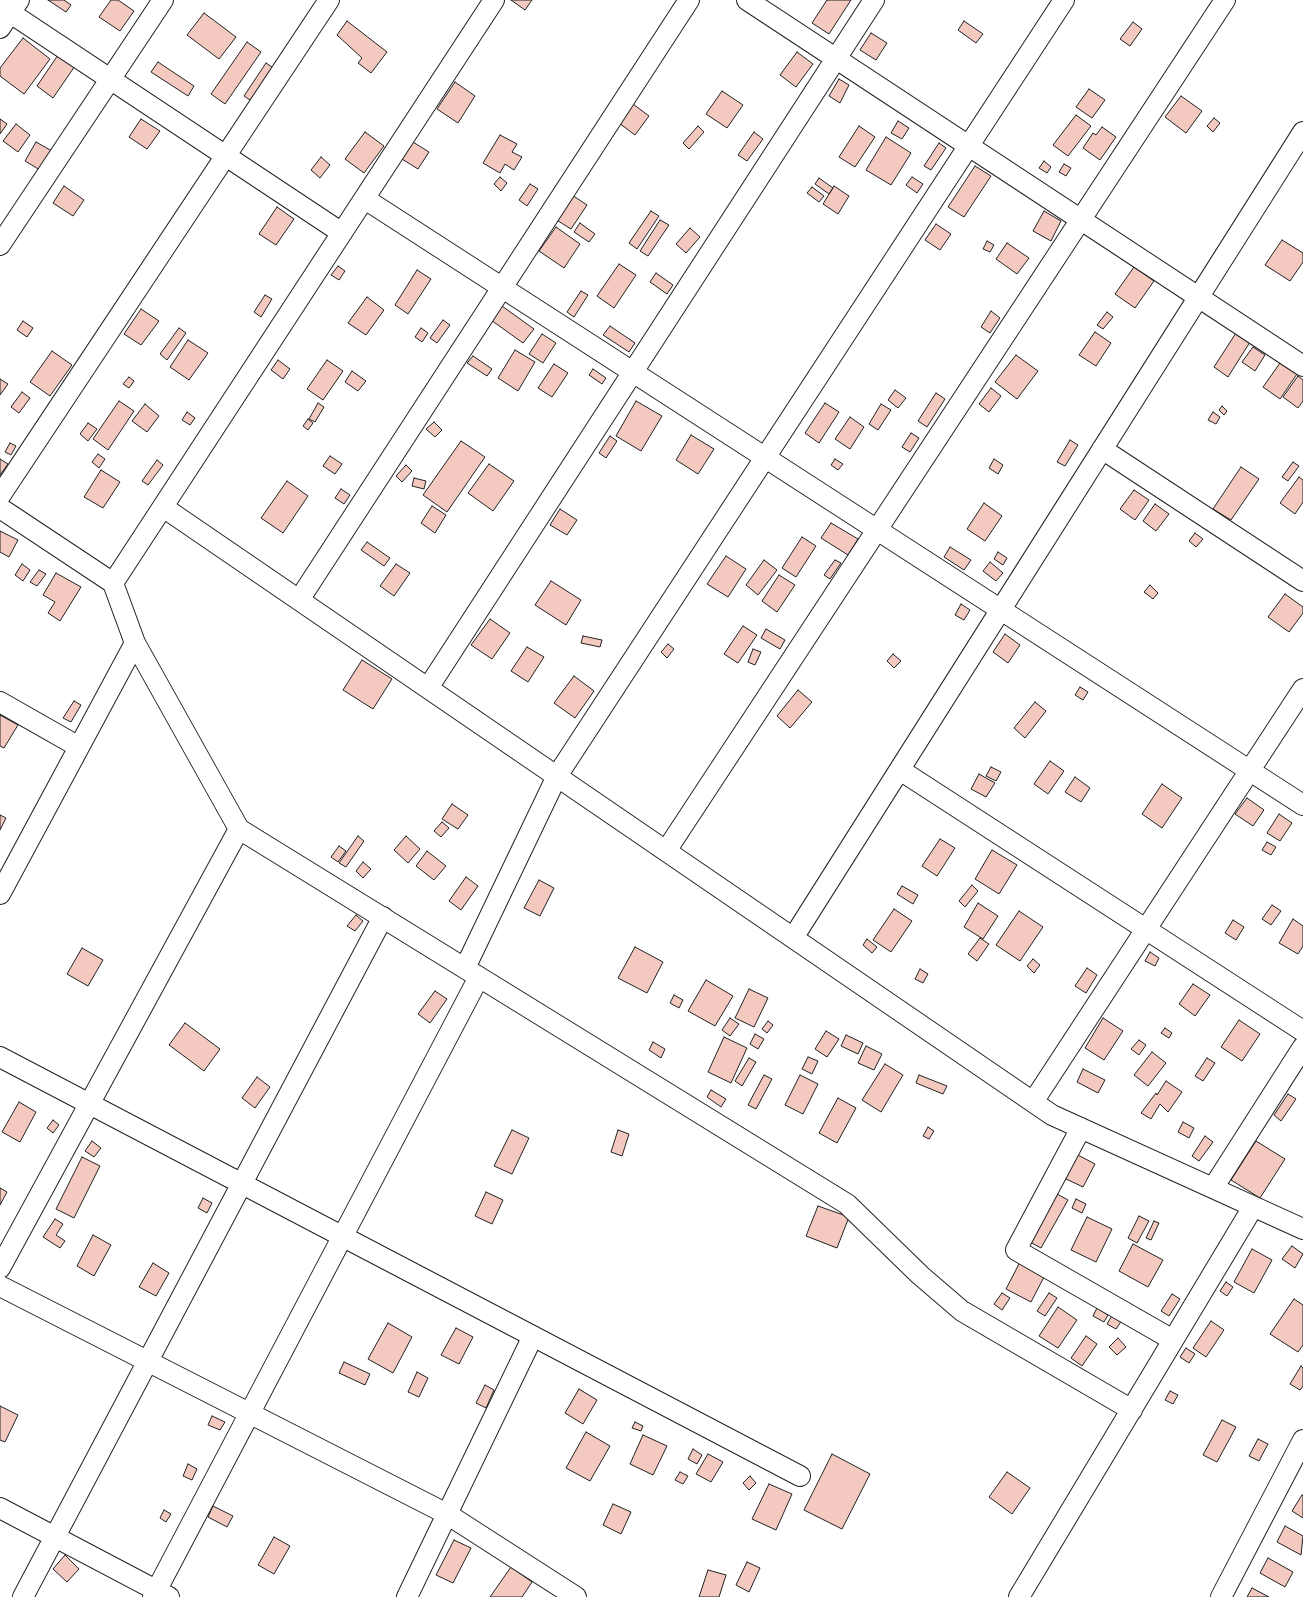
<!DOCTYPE html>
<html>
<head>
<meta charset="utf-8">
<style>
  body { margin:0 }
  canvas { display:block; background:#fff }
</style>
</head>
<body>
<canvas width="1303" height="1597"></canvas>
<script>
const ctx = document.querySelector('canvas').getContext('2d');
ctx.lineJoin = 'round';
function fill(path, color) { ctx.fillStyle = color; ctx.fill(path, 'evenodd'); }
const toPath = rows => new Path2D(rows.map(r => 'M' + r).join(''));
function stroke(path, color, width, dash) { ctx.strokeStyle = color; ctx.lineWidth = width; ctx.lineCap = dash ? 'butt' : 'round'; ctx.setLineDash(dash || []); ctx.stroke(path); }
const building = toPath([
  [48,0,64,0,71,5,66,12,48,0],
  [111,0,118,0,134,11,120,31,99,17,111,0],
  [511,0,532,0,525,10,511,0],
  [827,0,851,0,829,34,812,23,827,0],
  [204,13,236,37,219,59,187,35,204,13],
  [347,21,387,52,371,73,358,63,362,58,337,35,347,21],
  [964,21,983,34,976,43,958,30,964,21],
  [1133,22,1142,29,1130,46,1120,39,1133,22],
  [871,33,887,43,876,60,860,50,871,33],
  [23,38,50,59,24,94,0,76,0,68,23,38],
  [247,42,261,52,225,104,211,94,247,42],
  [797,52,813,64,796,87,780,75,797,52],
  [58,55,75,66,53,98,37,86,58,55],
  [158,62,194,86,188,96,151,72,158,62],
  [266,63,278,71,256,104,244,96,266,63],
  [839,79,849,85,840,103,829,96,839,79],
  [455,82,475,96,458,123,437,109,455,82],
  [1089,89,1105,100,1092,118,1076,107,1089,89],
  [722,91,743,105,727,128,706,114,722,91],
  [1181,96,1202,111,1186,133,1165,117,1181,96],
  [633,104,649,116,635,135,619,123,633,104],
  [1076,115,1091,126,1068,156,1053,145,1076,115],
  [1214,118,1220,123,1213,132,1207,126,1214,118],
  [0,119,7,124,0,134,0,119],
  [141,119,160,131,147,149,129,137,141,119],
  [898,121,909,128,902,139,891,133,898,121],
  [16,124,30,135,18,152,3,141,16,124],
  [698,126,704,132,689,149,683,143,698,126],
  [859,126,875,137,855,167,839,157,859,126],
  [1102,127,1116,137,1100,160,1083,148,1093,133,1096,135,1102,127],
  [365,132,384,146,364,173,345,159,365,132],
  [754,132,763,139,747,161,738,155,754,132],
  [500,135,517,144,512,152,522,157,514,170,505,164,500,173,483,163,500,135],
  [886,137,911,153,891,185,866,170,886,137],
  [36,142,52,151,40,170,25,161,36,142],
  [413,142,429,152,418,169,402,159,413,142],
  [939,143,946,148,931,170,924,166,939,143],
  [321,157,330,165,320,178,311,170,321,157],
  [1044,161,1051,167,1047,173,1039,168,1044,161],
  [1064,164,1071,168,1066,176,1059,172,1064,164],
  [975,166,991,176,964,217,948,207,975,166],
  [500,177,507,183,501,191,494,184,500,177],
  [912,177,923,184,917,193,906,185,912,177],
  [819,178,833,188,829,194,815,184,819,178],
  [530,184,538,189,527,206,519,200,530,184],
  [64,186,84,200,73,216,53,203,64,186],
  [834,186,849,196,838,214,823,204,834,186],
  [812,187,824,196,819,202,807,193,812,187],
  [572,195,587,205,571,229,555,219,572,195],
  [277,207,294,219,276,245,259,234,277,207],
  [651,211,659,216,637,249,629,243,651,211],
  [1044,211,1061,221,1051,241,1033,231,1044,211],
  [660,220,669,225,648,256,640,251,660,220],
  [580,223,595,234,589,242,574,232,580,223],
  [936,224,951,234,940,250,925,240,936,224],
  [556,227,580,244,564,268,539,251,556,227],
  [690,228,700,237,686,253,676,244,690,228],
  [1282,240,1303,253,1303,262,1290,281,1265,265,1282,240],
  [987,241,994,245,990,252,983,249,987,241],
  [1007,243,1029,258,1017,274,996,259,1007,243],
  [619,264,636,275,614,308,597,296,619,264],
  [338,266,345,271,339,280,331,275,338,266],
  [1134,267,1154,281,1135,308,1115,294,1134,267],
  [417,270,431,279,408,314,395,305,417,270],
  [656,273,673,285,667,294,650,282,656,273],
  [581,291,588,295,574,317,567,312,581,291],
  [265,295,272,299,261,317,254,312,265,295],
  [367,297,384,310,366,335,348,323,367,297],
  [502,306,534,329,523,343,491,320,502,306],
  [141,309,159,321,141,345,124,334,141,309],
  [991,311,1000,318,990,333,981,327,991,311],
  [1107,312,1113,317,1103,329,1097,325,1107,312],
  [443,320,450,325,437,343,430,338,443,320],
  [23,321,33,328,27,337,17,330,23,321],
  [610,326,635,343,629,352,603,335,610,326],
  [179,328,186,333,167,360,160,354,179,328],
  [421,328,428,333,422,342,415,337,421,328],
  [1095,332,1111,343,1096,366,1079,355,1095,332],
  [1236,333,1250,342,1228,377,1214,367,1236,333],
  [542,334,556,343,543,363,529,354,542,334],
  [188,340,208,353,189,380,170,367,188,340],
  [1253,347,1265,355,1255,371,1242,362,1253,347],
  [515,350,535,362,518,391,498,378,515,350],
  [52,351,72,365,50,396,30,382,52,351],
  [1016,355,1038,371,1017,399,995,382,1016,355],
  [473,356,492,369,487,376,467,363,473,356],
  [278,360,290,369,283,379,271,370,278,360],
  [327,360,343,371,323,400,307,389,327,360],
  [1280,363,1297,374,1280,399,1263,387,1280,363],
  [554,364,568,373,552,397,538,388,554,364],
  [593,369,606,378,602,384,589,375,593,369],
  [352,371,366,381,358,391,345,382,352,371],
  [1298,376,1303,380,1303,401,1298,408,1283,397,1298,376],
  [129,377,134,381,129,388,123,384,129,377],
  [0,379,8,384,0,395,0,379],
  [991,388,1001,396,989,412,979,404,991,388],
  [895,390,906,398,898,408,888,400,895,390],
  [22,392,30,398,19,413,11,407,22,392],
  [936,393,945,399,927,427,918,421,936,393],
  [119,401,134,411,108,450,93,439,119,401],
  [636,401,662,416,641,451,616,436,636,401],
  [318,403,324,407,315,422,309,419,318,403],
  [825,403,839,412,819,443,805,433,825,403],
  [145,404,159,416,147,432,132,421,145,404],
  [881,404,891,410,878,430,869,424,881,404],
  [1222,406,1227,411,1224,415,1219,410,1222,406],
  [187,412,195,418,190,425,182,420,187,412],
  [1213,412,1220,417,1216,424,1208,420,1213,412],
  [850,417,864,427,850,449,835,439,850,417],
  [308,419,313,423,308,430,303,426,308,419],
  [434,422,442,430,435,437,426,429,434,422],
  [88,423,97,429,88,441,80,434,88,423],
  [911,433,919,438,910,452,902,447,911,433],
  [691,435,714,449,698,474,676,460,691,435],
  [610,436,617,441,606,458,599,453,610,436],
  [1070,440,1078,445,1065,466,1057,462,1070,440],
  [461,441,485,457,447,512,423,495,461,441],
  [10,443,16,446,11,455,5,452,10,443],
  [98,454,105,459,99,468,92,462,98,454],
  [330,456,342,464,335,474,323,466,330,456],
  [0,459,8,464,0,475,0,459],
  [835,459,843,464,838,470,831,465,835,459],
  [994,459,1003,465,998,474,989,468,994,459],
  [157,460,163,465,148,485,142,481,157,460],
  [1293,462,1299,466,1288,481,1282,477,1293,462],
  [489,464,514,481,493,511,468,493,489,464],
  [406,465,412,471,402,482,396,476,406,465],
  [1241,467,1259,479,1231,520,1213,509,1241,467],
  [101,470,120,482,103,508,84,497,101,470],
  [1299,477,1303,480,1303,502,1295,514,1280,503,1299,477],
  [414,478,426,481,424,489,412,486,414,478],
  [287,481,308,496,283,533,261,518,287,481],
  [341,489,350,495,344,504,335,498,341,489],
  [1134,490,1149,500,1135,520,1120,509,1134,490],
  [984,503,1002,516,985,541,967,529,984,503],
  [1155,504,1169,514,1156,531,1143,521,1155,504],
  [432,506,446,515,435,533,421,523,432,506],
  [560,509,577,520,567,535,550,525,560,509],
  [831,523,858,539,848,555,821,538,831,523],
  [0,531,18,540,9,557,0,552,0,531],
  [1195,533,1203,539,1196,547,1189,541,1195,533],
  [802,537,816,546,796,577,782,568,802,537],
  [367,542,390,558,384,566,361,550,367,542],
  [950,547,971,560,964,570,944,557,950,547],
  [998,552,1007,558,1003,565,994,559,998,552],
  [726,556,746,569,728,597,707,584,726,556],
  [764,560,777,570,758,595,746,585,764,560],
  [835,560,841,563,830,579,824,575,835,560],
  [990,562,1003,573,996,581,983,571,990,562],
  [22,564,30,570,23,581,15,575,22,564],
  [396,564,410,573,394,596,380,586,396,564],
  [39,570,46,574,37,586,30,582,39,570],
  [56,573,81,587,60,621,48,613,55,602,43,595,56,573],
  [779,575,795,585,777,612,762,601,779,575],
  [551,581,581,600,566,625,535,605,551,581],
  [1150,585,1158,593,1153,599,1144,592,1150,585],
  [1285,594,1303,607,1303,613,1289,632,1268,617,1285,594],
  [961,604,970,610,964,620,955,615,961,604],
  [490,619,510,633,492,659,471,645,490,619],
  [743,626,757,635,738,663,724,654,743,626],
  [766,629,785,640,780,649,761,638,766,629],
  [1005,634,1020,645,1008,663,993,652,1005,634],
  [583,636,602,640,600,647,581,643,583,636],
  [668,644,674,649,667,658,661,652,668,644],
  [527,647,544,657,528,682,511,671,527,647],
  [753,649,761,652,755,665,748,662,753,649],
  [893,654,901,661,894,668,887,661,893,654],
  [362,660,392,679,373,709,343,690,362,660],
  [574,676,594,691,575,718,554,703,574,676],
  [1080,687,1088,692,1083,700,1075,695,1080,687],
  [798,690,812,702,790,728,777,716,798,690],
  [74,701,81,705,71,722,63,718,74,701],
  [1035,702,1046,711,1025,738,1014,728,1035,702],
  [0,715,18,725,4,748,0,746,0,715],
  [1050,761,1064,771,1048,794,1034,784,1050,761],
  [991,767,1001,772,996,781,986,776,991,767],
  [979,774,995,783,986,797,971,789,979,774],
  [1075,777,1090,788,1081,802,1065,792,1075,777],
  [1162,784,1182,798,1162,828,1142,814,1162,784],
  [1247,798,1264,810,1253,826,1235,814,1247,798],
  [452,804,468,815,458,829,442,819,452,804],
  [1279,814,1292,823,1280,841,1267,833,1279,814],
  [0,815,6,818,0,830,0,815],
  [442,822,449,828,441,837,434,831,442,822],
  [358,836,364,841,346,867,339,863,358,836],
  [406,836,420,849,408,863,394,850,406,836],
  [940,839,955,848,937,876,922,866,940,839],
  [1267,842,1276,847,1271,855,1262,850,1267,842],
  [339,846,346,851,338,862,331,857,339,846],
  [992,850,1017,865,999,894,975,879,992,850],
  [427,851,446,866,434,880,416,866,427,851],
  [363,862,371,869,363,878,356,871,363,862],
  [466,877,478,886,461,910,449,901,466,877],
  [539,880,554,888,540,916,524,908,539,880],
  [972,885,978,891,965,907,959,901,972,885],
  [902,886,918,895,913,904,897,894,902,886],
  [978,903,998,916,983,939,964,927,978,903],
  [1272,905,1281,911,1271,925,1262,919,1272,905],
  [894,909,912,921,891,952,873,940,894,909],
  [1019,911,1043,927,1020,961,996,945,1019,911],
  [356,915,363,921,355,931,347,926,356,915],
  [1293,919,1303,926,1303,946,1298,954,1279,943,1293,919],
  [1233,920,1244,927,1236,940,1225,933,1233,920],
  [980,938,989,944,977,961,968,954,980,938],
  [867,939,877,947,872,953,863,945,867,939],
  [635,947,663,962,647,993,618,978,635,947],
  [82,948,103,960,88,986,67,974,82,948],
  [1150,952,1159,958,1155,966,1145,961,1150,952],
  [1033,959,1040,965,1034,973,1027,966,1033,959],
  [1087,968,1097,975,1086,993,1075,986,1087,968],
  [920,969,928,974,923,983,915,979,920,969],
  [706,980,733,996,715,1026,688,1011,706,980],
  [1193,984,1210,995,1195,1016,1179,1004,1193,984],
  [749,989,768,998,754,1027,735,1018,749,989],
  [435,991,447,999,430,1023,418,1014,435,991],
  [674,995,683,1000,679,1008,670,1003,674,995],
  [730,1018,739,1024,730,1036,722,1030,730,1018],
  [1103,1018,1123,1031,1104,1060,1085,1048,1103,1018],
  [1239,1020,1260,1034,1242,1061,1221,1047,1239,1020],
  [768,1021,773,1025,767,1033,762,1029,768,1021],
  [185,1023,220,1049,204,1071,169,1045,185,1023],
  [1165,1028,1172,1033,1169,1038,1161,1033,1165,1028],
  [826,1031,839,1039,827,1057,815,1049,826,1031],
  [755,1034,764,1039,758,1049,750,1044,755,1034],
  [846,1035,863,1043,858,1054,841,1046,846,1035],
  [724,1037,747,1048,731,1083,708,1072,724,1037],
  [1139,1040,1146,1045,1139,1055,1131,1049,1139,1040],
  [653,1042,665,1049,661,1058,649,1050,653,1042],
  [866,1046,882,1054,874,1070,858,1063,866,1046],
  [1152,1052,1166,1063,1148,1086,1134,1075,1152,1052],
  [808,1057,818,1061,812,1074,802,1069,808,1057],
  [749,1058,756,1062,742,1086,735,1081,749,1058],
  [1207,1058,1215,1063,1203,1081,1195,1076,1207,1058],
  [885,1064,903,1075,881,1112,862,1100,885,1064],
  [1083,1069,1105,1080,1098,1093,1077,1082,1083,1069],
  [764,1075,772,1079,756,1109,748,1105,764,1075],
  [800,1075,818,1084,803,1114,785,1105,800,1075],
  [919,1075,947,1086,943,1094,916,1083,919,1075],
  [257,1077,270,1087,255,1108,242,1098,257,1077],
  [1166,1081,1182,1092,1168,1112,1160,1104,1151,1119,1141,1113,1156,1093,1157,1095,1166,1081],
  [711,1090,726,1099,721,1107,707,1097,711,1090],
  [1288,1094,1296,1099,1281,1121,1274,1115,1288,1094],
  [838,1098,856,1108,837,1143,819,1133,838,1098],
  [19,1102,36,1112,20,1142,2,1132,19,1102],
  [53,1120,59,1125,53,1133,47,1128,53,1120],
  [1183,1122,1194,1128,1189,1138,1178,1132,1183,1122],
  [928,1127,934,1131,929,1139,923,1136,928,1127],
  [512,1130,529,1138,512,1174,494,1166,512,1130],
  [618,1130,629,1134,622,1156,611,1152,618,1130],
  [1205,1136,1213,1142,1199,1161,1192,1156,1205,1136],
  [92,1141,101,1148,94,1157,85,1151,92,1141],
  [1256,1141,1285,1159,1260,1198,1231,1180,1256,1141],
  [1076,1154,1095,1164,1083,1187,1064,1178,1076,1154],
  [82,1157,100,1166,74,1218,56,1209,82,1157],
  [0,1188,7,1192,0,1205,0,1188],
  [486,1192,503,1200,492,1224,475,1216,486,1192],
  [1057,1194,1068,1200,1041,1248,1030,1242,1057,1194],
  [203,1198,212,1203,207,1213,198,1208,203,1198],
  [1076,1199,1086,1204,1082,1213,1072,1208,1076,1199],
  [818,1206,849,1217,837,1248,806,1236,818,1206],
  [1139,1216,1149,1221,1137,1243,1128,1238,1139,1216],
  [1087,1217,1112,1229,1096,1262,1071,1250,1087,1217],
  [55,1219,63,1224,56,1235,65,1241,60,1248,43,1237,55,1219],
  [1154,1221,1159,1223,1151,1240,1146,1238,1154,1221],
  [93,1235,111,1245,94,1276,77,1266,93,1235],
  [1133,1244,1163,1260,1148,1287,1119,1271,1133,1244],
  [1292,1246,1303,1254,1295,1268,1282,1259,1292,1246],
  [1252,1249,1272,1260,1254,1293,1234,1282,1252,1249],
  [1020,1262,1045,1275,1031,1302,1006,1289,1020,1262],
  [153,1263,169,1273,156,1296,139,1287,153,1263],
  [1226,1282,1233,1287,1227,1296,1220,1291,1226,1282],
  [1002,1293,1010,1298,1002,1310,994,1304,1002,1293],
  [1049,1293,1057,1298,1045,1316,1037,1311,1049,1293],
  [1172,1294,1180,1299,1169,1316,1161,1311,1172,1294],
  [1294,1299,1303,1305,1303,1345,1298,1352,1270,1334,1294,1299],
  [1058,1307,1077,1320,1058,1348,1039,1336,1058,1307],
  [1097,1308,1108,1315,1104,1322,1093,1316,1097,1308],
  [1113,1314,1122,1320,1116,1329,1107,1324,1113,1314],
  [1211,1321,1224,1330,1206,1357,1193,1348,1211,1321],
  [388,1323,412,1337,393,1373,368,1359,388,1323],
  [456,1328,473,1337,459,1364,441,1355,456,1328],
  [1086,1336,1097,1344,1082,1366,1071,1358,1086,1336],
  [1118,1338,1126,1347,1117,1355,1109,1347,1118,1338],
  [1186,1348,1195,1354,1189,1363,1180,1357,1186,1348],
  [344,1362,370,1374,365,1385,339,1373,344,1362],
  [1301,1366,1303,1368,1303,1386,1300,1390,1290,1384,1301,1366],
  [417,1372,428,1378,419,1397,408,1392,417,1372],
  [485,1385,494,1390,486,1408,476,1403,485,1385],
  [579,1389,597,1400,583,1424,565,1413,579,1389],
  [1170,1391,1178,1395,1173,1404,1165,1400,1170,1391],
  [0,1406,18,1415,5,1442,0,1440,0,1406],
  [212,1416,225,1422,220,1430,208,1425,212,1416],
  [1222,1420,1236,1427,1217,1462,1203,1455,1222,1420],
  [635,1422,643,1426,641,1431,632,1428,635,1422],
  [586,1432,610,1446,590,1481,566,1468,586,1432],
  [643,1435,667,1446,653,1475,630,1464,643,1435],
  [1258,1439,1268,1444,1259,1461,1249,1456,1258,1439],
  [693,1449,702,1455,697,1464,688,1459,693,1449],
  [708,1454,723,1462,711,1482,696,1474,708,1454],
  [832,1454,870,1474,842,1529,804,1510,832,1454],
  [188,1464,197,1469,192,1480,183,1476,188,1464],
  [680,1472,688,1476,683,1484,675,1480,680,1472],
  [1007,1472,1030,1488,1012,1514,989,1497,1007,1472],
  [750,1476,756,1483,749,1490,743,1483,750,1476],
  [769,1484,792,1494,776,1530,752,1519,769,1484],
  [1302,1495,1303,1496,1303,1518,1292,1511,1302,1495],
  [613,1504,631,1512,621,1534,603,1525,613,1504],
  [213,1506,233,1516,227,1527,208,1517,213,1506],
  [164,1510,171,1514,166,1522,160,1518,164,1510],
  [1285,1526,1303,1536,1301,1555,1277,1542,1285,1526],
  [274,1537,290,1546,274,1574,258,1565,274,1537],
  [454,1540,471,1548,453,1583,436,1575,454,1540],
  [65,1555,79,1569,67,1582,53,1569,65,1555],
  [1268,1558,1293,1572,1285,1587,1260,1573,1268,1558],
  [747,1562,760,1568,749,1592,736,1585,747,1562],
  [511,1567,532,1582,522,1597,490,1597,511,1567],
  [708,1570,726,1575,719,1597,699,1597,708,1570],
  [1252,1588,1269,1597,1247,1597,1252,1588]
]);
fill(building, '#f3c9c0');
stroke(building, '#222', 1);
const minor = toPath([
  [747,0,1303,366],
  [0,6,342,233],
  [0,28,19,0],
  [365,199,1303,805],
  [0,245,163,0],
  [1102,449,1303,581],
  [0,496,329,0],
  [163,507,1052,1115,1303,1229],
  [0,508,113,583,135,643,239,829,847,1204,920,1275,962,1311,1132,1410],
  [113,583,494,0],
  [299,600,689,0],
  [428,688,874,0],
  [0,702,79,747],
  [900,770,1303,1031],
  [666,851,1225,0],
  [0,894,135,643],
  [793,938,1303,132],
  [465,968,557,776,1064,0],
  [0,1057,800,1476],
  [1033,1102,1303,689],
  [1081,1128,1016,1250,1173,1340],
  [1213,1188,1303,1047],
  [0,1268,239,829],
  [0,1286,447,1514,576,1597],
  [0,1508,169,1597],
  [23,1597,383,917],
  [153,1597,479,977],
  [407,1597,533,1336],
  [1019,1597,1253,1207],
  [1221,1597,1303,1440]
]);
stroke(minor, '#222', 22);
stroke(minor, '#fff', 20);
</script>
</body>
</html>
